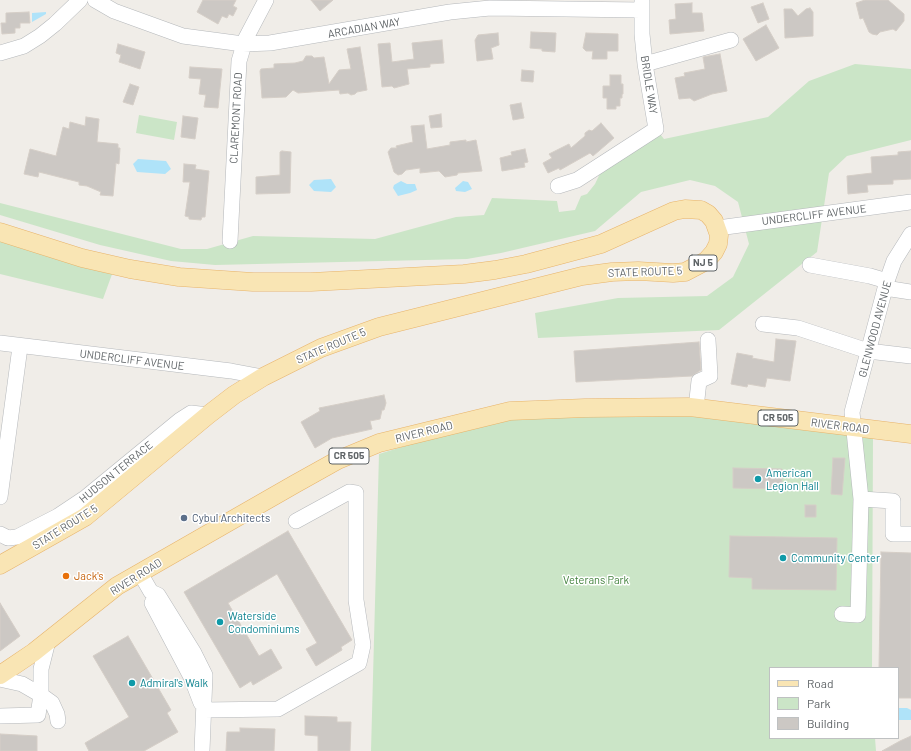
<!DOCTYPE html>
<html>
<head>
<meta charset="utf-8">
<style>
  body { margin:0 }
  #map { position:relative; width:911px; height:751px; overflow:hidden; background:#f0ede8; font-family:Barlow,sans-serif }
  canvas { display:block }
  .legend { position:absolute; left:769px; top:667px; width:130px; height:72px; box-sizing:border-box; background:#fff; border:1px solid #bfc1c2; margin:0; padding:5px 7px; list-style:none; font-size:12px; color:#5f6467 }
  .legend li { display:flex; align-items:center; gap:8px; height:20px }
  .legend b { width:20px; border:1px solid #bfc1c2 }
</style>
</head>
<body>
<div id="map">
<canvas width="911" height="751"></canvas>
<ul class="legend">
<li><b style="height:5px;background:#f9e5b4"></b>Road</li>
<li><b style="height:11px;background:#cbe5c7"></b>Park</li>
<li><b style="height:11px;background:#ccc8c4"></b>Building</li>
</ul>
</div>
<script>
const ctx = document.querySelector('canvas').getContext('2d');
ctx.lineJoin = 'round';
function fill(path, color) { ctx.fillStyle = color; ctx.fill(path, 'evenodd'); }
const toPath = rows => new Path2D(rows.map(r => 'M' + r).join(''));
function stroke(path, color, width, dash) { ctx.strokeStyle = color; ctx.lineWidth = width; ctx.lineCap = dash ? 'butt' : 'round'; ctx.setLineDash(dash || []); ctx.stroke(path); }
function drawText(font, color, halo, rows, align = 'center') {
  ctx.font = font + ' Barlow,sans-serif'; ctx.lineWidth = 3; ctx.setLineDash([]); ctx.textBaseline = 'middle'; ctx.strokeStyle = halo; ctx.fillStyle = color; for (const [text, x, y, turn = 0] of rows) {
    ctx.save(); ctx.translate(x, y); ctx.rotate((+turn || 0) * Math.PI / 180); ctx.textAlign = isNaN(turn) ? turn : align; if (halo) ctx.strokeText(text, 0, 0); ctx.fillText(text, 0, 0); ctx.restore();
  }
}
fill(toPath([
  [855,64,911,69,911,140,847,156,829,173,817,252,719,330,538,338,535,313,618,298,707,296,733,277,749,244,738,202,715,186,690,180,641,192,595,231,501,253,467,259,215,265,171,261,100,245,0,215,0,203,181,249,207,249,253,236,375,239,456,217,484,215,492,198,557,201,559,212,575,210,581,196,587,194,595,184,606,161,656,129,664,139,768,117,809,81],
  [139,115,177,122,174,140,136,133],
  [0,232,115,266,103,299,0,274],
  [519,411,692,414,873,437,872,668,770,668,770,738,875,738,876,751,371,751,379,454]
]), '#cbe5c7');
fill(toPath([
  [46,12,46,14,32,22,32,13],
  [138,159,166,161,171,169,165,174,137,172,133,164],
  [331,179,336,187,331,192,314,191,309,185,314,180],
  [401,181,407,184,415,184,417,190,410,193,398,196,393,188,394,185],
  [463,181,468,182,472,189,465,192,456,191,455,188],
  [898,708,907,708,911,710,911,720,898,720]
]), '#afe3f9');
const building = toPath([
  [203,0,236,0,233,6,237,8,233,16,229,14,227,18,222,16,218,24,197,12,203,0],
  [311,0,333,0,320,11,311,0],
  [865,0,888,0,904,14,904,21,896,31,893,29,880,32,877,35,872,34,869,32,863,18,860,19,856,3,865,0],
  [692,3,692,13,702,13,704,31,670,34,669,20,676,19,675,4,692,3],
  [763,3,769,19,758,23,751,7,763,3],
  [810,8,813,12,813,36,785,38,784,9,792,9,798,16,806,9,810,8],
  [29,12,30,23,20,23,20,28,15,28,15,33,2,34,1,23,6,23,6,13,29,12],
  [766,25,779,48,756,61,743,39,766,25],
  [531,32,556,33,555,52,542,51,542,49,530,48,531,32],
  [498,33,499,45,491,48,493,59,477,61,475,40,478,35,498,33],
  [586,33,618,34,618,51,607,51,607,59,592,59,593,51,586,51,583,48,586,33],
  [442,40,444,63,430,64,430,67,407,69,409,84,394,88,392,86,382,87,378,44,390,43,392,62,414,59,412,43,442,40],
  [118,44,145,52,140,69,119,62,121,55,116,53,118,44],
  [360,47,367,90,357,92,355,94,351,95,348,93,340,94,339,90,298,93,293,90,286,97,262,98,260,71,261,69,274,68,274,64,295,63,303,61,306,56,312,56,314,58,324,57,329,84,339,70,351,69,347,49,360,47],
  [720,54,727,91,712,94,694,101,690,98,679,99,675,78,685,76,684,73,705,69,703,57,720,54],
  [190,67,222,69,218,108,204,107,206,95,199,94,201,79,189,78,190,67],
  [522,70,534,71,533,82,521,81,522,70],
  [610,75,621,75,621,84,623,84,623,94,622,94,622,98,620,98,620,106,616,106,616,109,607,109,607,98,603,98,603,86,610,86,610,75],
  [130,84,139,87,133,105,123,102,130,84],
  [521,103,524,118,513,120,510,105,521,103],
  [441,114,442,127,431,128,429,116,441,114],
  [183,116,198,118,195,139,181,137,183,116],
  [86,117,99,119,97,142,118,144,118,148,120,148,119,164,116,163,113,196,100,195,101,192,87,186,79,185,79,182,39,172,38,177,24,174,30,149,56,156,63,127,69,129,70,122,85,126,86,117],
  [601,123,614,138,593,156,590,153,560,170,559,168,548,173,543,163,552,158,549,154,569,144,571,148,585,136,585,133,589,130,592,131,601,123],
  [424,125,427,149,450,145,450,142,466,140,466,142,476,140,482,171,458,173,457,175,445,177,439,171,420,173,420,168,406,170,402,174,398,175,394,172,388,152,391,148,397,148,396,146,413,142,411,126,424,125],
  [525,149,528,162,524,163,525,167,502,171,500,158,512,155,511,152,525,149],
  [282,151,291,152,290,193,256,194,256,177,280,175,280,152,282,151],
  [911,151,911,179,893,180,893,184,867,185,868,192,848,194,847,176,872,173,871,157,898,155,898,152,911,151],
  [184,164,196,165,195,169,209,171,205,217,202,217,201,220,189,219,189,217,185,216,190,182,183,182,184,164],
  [776,339,796,341,790,381,767,378,765,387,748,384,747,387,731,384,737,353,753,356,752,358,774,362,776,339],
  [699,342,701,370,692,376,576,382,574,351,699,342],
  [384,395,386,403,384,410,382,410,380,419,370,421,372,429,332,438,315,448,301,422,320,411,319,408,384,395],
  [833,458,845,458,842,495,831,494,833,458],
  [733,468,782,469,782,489,733,488,733,468],
  [805,505,816,505,816,517,805,517,805,505],
  [288,531,352,640,341,647,342,650,316,666,306,649,317,643,277,574,228,603,259,656,271,649,282,668,253,685,251,681,240,688,184,592,288,531],
  [730,536,837,538,836,590,752,589,752,578,729,577,730,536],
  [881,552,911,553,911,698,898,698,898,668,879,668,881,552],
  [0,603,20,636,0,651,0,603],
  [128,636,171,710,167,713,178,732,144,751,89,751,85,743,129,717,93,656,128,636],
  [305,716,337,717,337,722,351,722,350,751,318,751,318,736,305,735,305,716],
  [240,728,275,729,274,751,226,751,227,732,240,732,240,728],
  [0,734,37,736,37,751,0,751,0,734],
  [911,736,911,751,882,751,900,741,911,736]
]);
fill(building, '#ccc8c4');
stroke(building, '#d5cec7', 1);
const minor = toPath([
  [95,0,114,11,183,36,243,44,270,43,450,12,490,8,641,10],
  [0,53,24,46,40,36,55,24,80,0],
  [645,64,731,40],
  [558,186,577,180,656,129,645,64,642,34,642,1],
  [718,228,911,202],
  [230,241,239,61,246,38,266,0],
  [810,265,870,276,887,281],
  [885,288,911,292],
  [763,324,798,328,868,351,911,356],
  [0,343,231,371,263,377],
  [696,408,699,381,710,376,708,340],
  [0,497,20,347],
  [861,499,893,501,893,534,911,534],
  [0,534,8,538,17,537,58,516,85,498,180,420,191,413,208,415],
  [140,573,151,592,158,595,194,653,205,675,202,751],
  [152,603,191,677,201,703],
  [842,614,858,615,861,499,852,412,887,281,894,261,911,234],
  [0,679,22,684,41,695,52,703,57,714,58,721],
  [204,710,278,709,359,663,363,645,356,600,356,493,349,492,296,521],
  [0,716,38,715,41,695,41,669,48,641]
]);
const major = toPath([
  [0,232,82,258,130,269,179,277,253,282,311,282,464,274,495,270,526,264,601,244,674,211,685,209,701,210,708,214,714,221,719,235,718,244,714,252,706,261,685,272,673,273,638,271,612,272,582,276,379,327,321,348,263,377,234,395,208,415,85,517,0,565],
  [0,675,34,652,117,586,295,484,338,460,379,443,510,411,585,408,690,407,911,434]
]);
stroke(minor, '#b5b8bb', 16);
stroke(major, '#e7b36a', 19);
stroke(minor, '#fff', 15);
stroke(major, '#f9e5b4', 18);
for (const [x, y, r, color] of [
  [758,479,4,"#0f9aa8"],
  [184,518,4,"#5c6f8a"],
  [783,558,4,"#0f9aa8"],
  [66,576,4,"#e8710a"],
  [220,622,4,"#0f9aa8"],
  [132,683,4,"#0f9aa8"]
]) { const dot = new Path2D(); dot.arc(x, y, r, 0, 2 * Math.PI); ctx.fillStyle = color; ctx.fill(dot); stroke(dot, '#fff', 1.5); }
for (const [x, y, w] of [
  [703,263,28],
  [778,418,40],
  [349,456,40]
]) { const box = new Path2D(); box.roundRect(x - w / 2, y - 8, w, 16, 3); ctx.fillStyle = '#fff'; ctx.fill(box); stroke(box, '#5f6467', 1); }
drawText('bold 10px', '#5f6467', null, [
  ["NJ 5",703,263],
  ["CR 505",778,418],
  ["CR 505",349,456]
]);
drawText('11px', '#5f6467', '#fff', [
  ["ARCADIAN WAY",364,28,-10],
  ["BRIDLE WAY",649,85,81],
  ["CLAREMONT ROAD",236,118,-87],
  ["UNDERCLIFF AVENUE",814,215,-7],
  ["STATE ROUTE 5",645,272,-2],
  ["GLENWOOD AVENUE",875,329,-75],
  ["STATE ROUTE 5",331,346,-23],
  ["UNDERCLIFF AVENUE",132,360,7],
  ["RIVER ROAD",840,426,7],
  ["RIVER ROAD",424,432,-14],
  ["HUDSON TERRACE",116,472,-39],
  ["STATE ROUTE 5",65,527,-32],
  ["RIVER ROAD",136,577,-32]
]);
drawText('11px', '#0d838f', '#fff', [
  ["American",766,473],
  ["Legion Hall",766,486],
  ["Community Center",791,558],
  ["Waterside",228,616],
  ["Condominiums",228,629],
  ["Admiral's Walk",140,683]
], 'left');
drawText('11px', '#4e5e75', '#fff', [
  ["Cybul Architects",192,518]
], 'left');
drawText('11px', '#c56008', '#fff', [
  ["Jack's",74,576]
], 'left');
drawText('11px', '#41813c', '#fff', [
  ["Veterans Park",596,580]
]);
</script>
</body>
</html>
